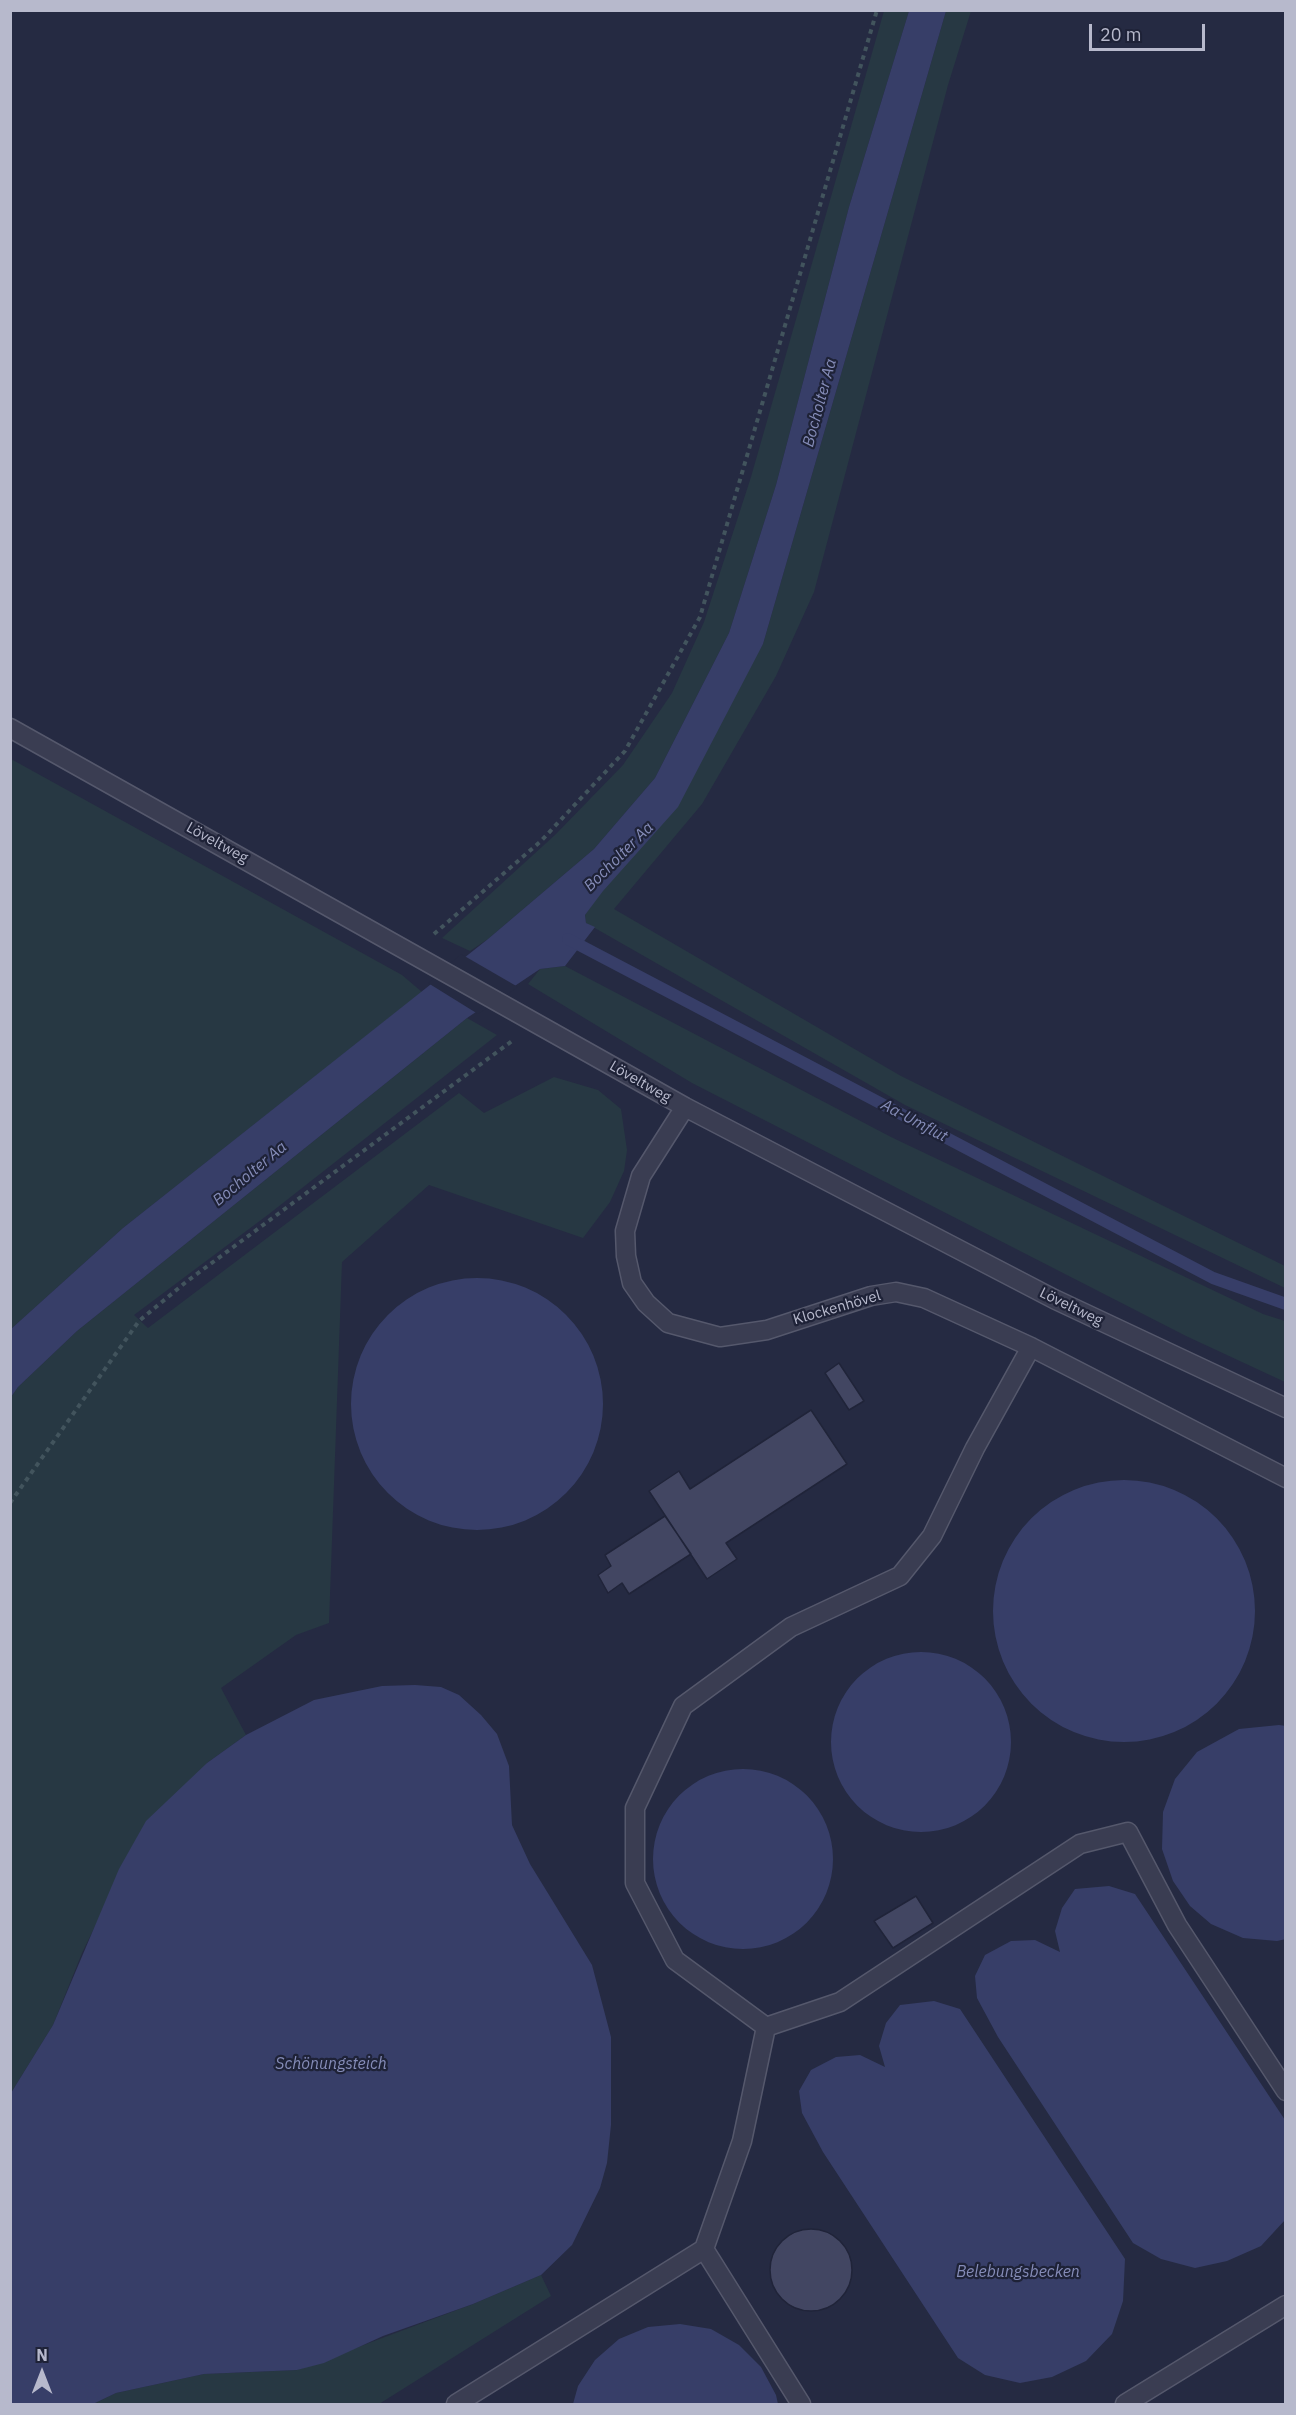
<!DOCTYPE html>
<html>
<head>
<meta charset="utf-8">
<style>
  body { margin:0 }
  #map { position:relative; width:1296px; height:2415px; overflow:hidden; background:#252a42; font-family:"IBM Plex Sans",sans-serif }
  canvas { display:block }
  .frame { position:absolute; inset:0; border:12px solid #b7b9cc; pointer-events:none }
  .north { position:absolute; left:12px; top:2343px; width:60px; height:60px; -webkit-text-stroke:4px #1e2237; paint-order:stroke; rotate:0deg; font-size:16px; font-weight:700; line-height:24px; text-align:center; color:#b7b9cc }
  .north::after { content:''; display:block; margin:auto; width:21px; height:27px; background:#b7b9cc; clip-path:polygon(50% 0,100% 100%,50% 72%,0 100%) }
  .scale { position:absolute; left:1089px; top:24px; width:116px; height:27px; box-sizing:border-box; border:3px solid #b7b9cc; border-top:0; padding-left:8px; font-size:18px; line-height:21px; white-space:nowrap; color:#b7b9cc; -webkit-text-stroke:4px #1e2237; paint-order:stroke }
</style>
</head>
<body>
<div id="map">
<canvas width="1296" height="2415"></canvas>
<div class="frame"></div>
<div class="north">N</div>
<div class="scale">20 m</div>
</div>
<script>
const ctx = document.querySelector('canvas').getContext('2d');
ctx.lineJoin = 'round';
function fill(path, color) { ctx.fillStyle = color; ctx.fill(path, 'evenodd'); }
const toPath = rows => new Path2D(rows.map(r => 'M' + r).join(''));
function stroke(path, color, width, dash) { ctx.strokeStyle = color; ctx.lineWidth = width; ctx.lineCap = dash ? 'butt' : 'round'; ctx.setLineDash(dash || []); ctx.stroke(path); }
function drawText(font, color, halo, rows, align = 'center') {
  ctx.font = font + ' "IBM Plex Sans",sans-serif'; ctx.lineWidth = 4.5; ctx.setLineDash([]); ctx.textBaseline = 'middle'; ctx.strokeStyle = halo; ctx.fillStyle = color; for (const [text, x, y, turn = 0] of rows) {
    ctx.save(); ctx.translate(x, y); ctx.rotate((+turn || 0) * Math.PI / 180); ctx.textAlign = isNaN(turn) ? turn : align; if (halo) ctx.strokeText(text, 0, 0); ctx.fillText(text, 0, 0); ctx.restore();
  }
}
fill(toPath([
  [884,11,909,11,849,207,776,485,729,633,655,778,594,849,488,939,470,951,442,938,556,834,623,765,672,693,704,622,751,477],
  [946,11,971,11,948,85,814,592,776,676,702,804,614,909,901,1076,1285,1266,1285,1288,905,1105,586,923,585,915,763,644],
  [11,759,402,975,422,992,123,1228,11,1329],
  [565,966,891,1137,1263,1314,1285,1321,1285,1382,1186,1336,692,1083,528,984,540,969],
  [467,1018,497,1035,269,1214,134,1315,148,1328,459,1093,484,1113,554,1077,598,1090,621,1109,627,1150,624,1171,610,1202,583,1238,429,1185,342,1262,329,1623,296,1635,221,1688,246,1735,207,1763,102,1912,82,1953,53,2025,11,2093,11,1397,18,1387,77,1331],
  [541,2275,551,2296,379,2404,93,2404,116,2393,204,2374,297,2370,473,2304]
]), '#273843');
fill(toPath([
  [909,11,946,11,763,644,678,807,603,891,585,915,586,923,595,927,565,966,540,969,467,1018,77,1331,18,1387,11,1397,11,1329,123,1228,488,939,594,849,655,778,729,633,776,485,849,207],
  '351 1404a126 126 0 1 1 252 0a126 126 0 1 1-252 0Z',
  '993 1611a131 131 0 1 1 262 0a131 131 0 1 1-262 0Z',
  '831 1742a90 90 0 1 1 180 0a90 90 0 1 1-180 0Z',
  [415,1685,441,1687,459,1695,481,1715,497,1734,509,1766,512,1825,530,1864,592,1965,611,2037,611,2125,607,2163,600,2188,572,2245,541,2275,473,2304,383,2336,324,2363,297,2370,204,2374,116,2393,93,2404,11,2404,11,2093,53,2025,119,1869,146,1821,207,1763,246,1735,314,1700,382,1686],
  [1279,1725,1286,1726,1286,1939,1277,1941,1243,1938,1211,1924,1190,1906,1173,1881,1162,1849,1163,1812,1175,1779,1197,1752,1239,1729],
  '653 1859a90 90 0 1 1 180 0a90 90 0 1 1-180 0Z',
  [1109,1886,1135,1894,1285,2120,1285,2220,1261,2246,1227,2261,1195,2268,1161,2259,1133,2243,998,2037,977,1998,975,1976,985,1955,1011,1941,1035,1940,1060,1952,1055,1931,1062,1908,1075,1889],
  [934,2001,960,2009,1125,2259,1123,2301,1112,2334,1086,2361,1052,2377,1020,2383,985,2375,958,2358,823,2152,802,2113,799,2091,811,2070,836,2057,860,2055,885,2067,879,2046,886,2023,900,2005],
  [680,2324,711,2329,739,2345,761,2367,776,2395,778,2404,573,2404,578,2386,595,2360,619,2339,648,2327]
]), '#373e68');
fill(toPath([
  [461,954,518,987,478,1014,428,983]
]), '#252a42');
stroke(toPath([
  [568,939,1213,1278,1286,1304]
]), '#373e68', 12);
const building = toPath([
  [839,1363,864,1401,849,1410,825,1373,839,1363],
  [811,1410,847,1464,726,1543,737,1559,707,1579,649,1491,679,1471,690,1489,811,1410],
  [665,1516,691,1554,629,1594,622,1583,608,1593,598,1575,611,1566,605,1555,665,1516],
  [916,1896,933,1923,893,1948,874,1921,916,1896],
  '770 2270a41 41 0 1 1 82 0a41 41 0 1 1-82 0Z'
]);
fill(building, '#424662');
stroke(building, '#202439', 1.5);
const minor = toPath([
  [10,728,685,1107,1054,1299,1286,1408],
  [685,1107,641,1176,625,1231,626,1256,632,1283,646,1303,668,1323,720,1337,767,1330,871,1296,896,1292,924,1298,1031,1347,1286,1478],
  [766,2027,840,2002,1080,1844,1128,1832,1177,1925,1286,2091],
  [456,2404,704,2249],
  [801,2404,704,2249,742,2141,766,2027,675,1960,635,1883,635,1808,683,1706,791,1627,900,1576,932,1536,975,1448,1031,1347],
  [1125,2404,1286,2305]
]);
stroke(minor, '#55586c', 21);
stroke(toPath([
  [434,934,541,841,625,751,700,617,877,10],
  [10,1503,139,1321,186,1282,512,1041]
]), '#42545d', 4, [4.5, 4.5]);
stroke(minor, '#3a3d52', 18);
drawText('15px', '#b7b9cc', '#1e2237', [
  ["Löveltweg",217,843,29],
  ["Löveltweg",640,1082,30],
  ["Löveltweg",1071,1307,26],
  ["Klockenhövel",837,1308,-16]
]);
drawText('italic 16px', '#858cb8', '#1e2237', [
  ["Bocholter Aa",820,403,-75],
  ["Bocholter Aa",619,857,-45],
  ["Aa-Umflut",914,1121,28],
  ["Bocholter Aa",250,1174,-40],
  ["Schönungsteich",331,2064],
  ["Belebungsbecken",1018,2272]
]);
</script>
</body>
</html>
